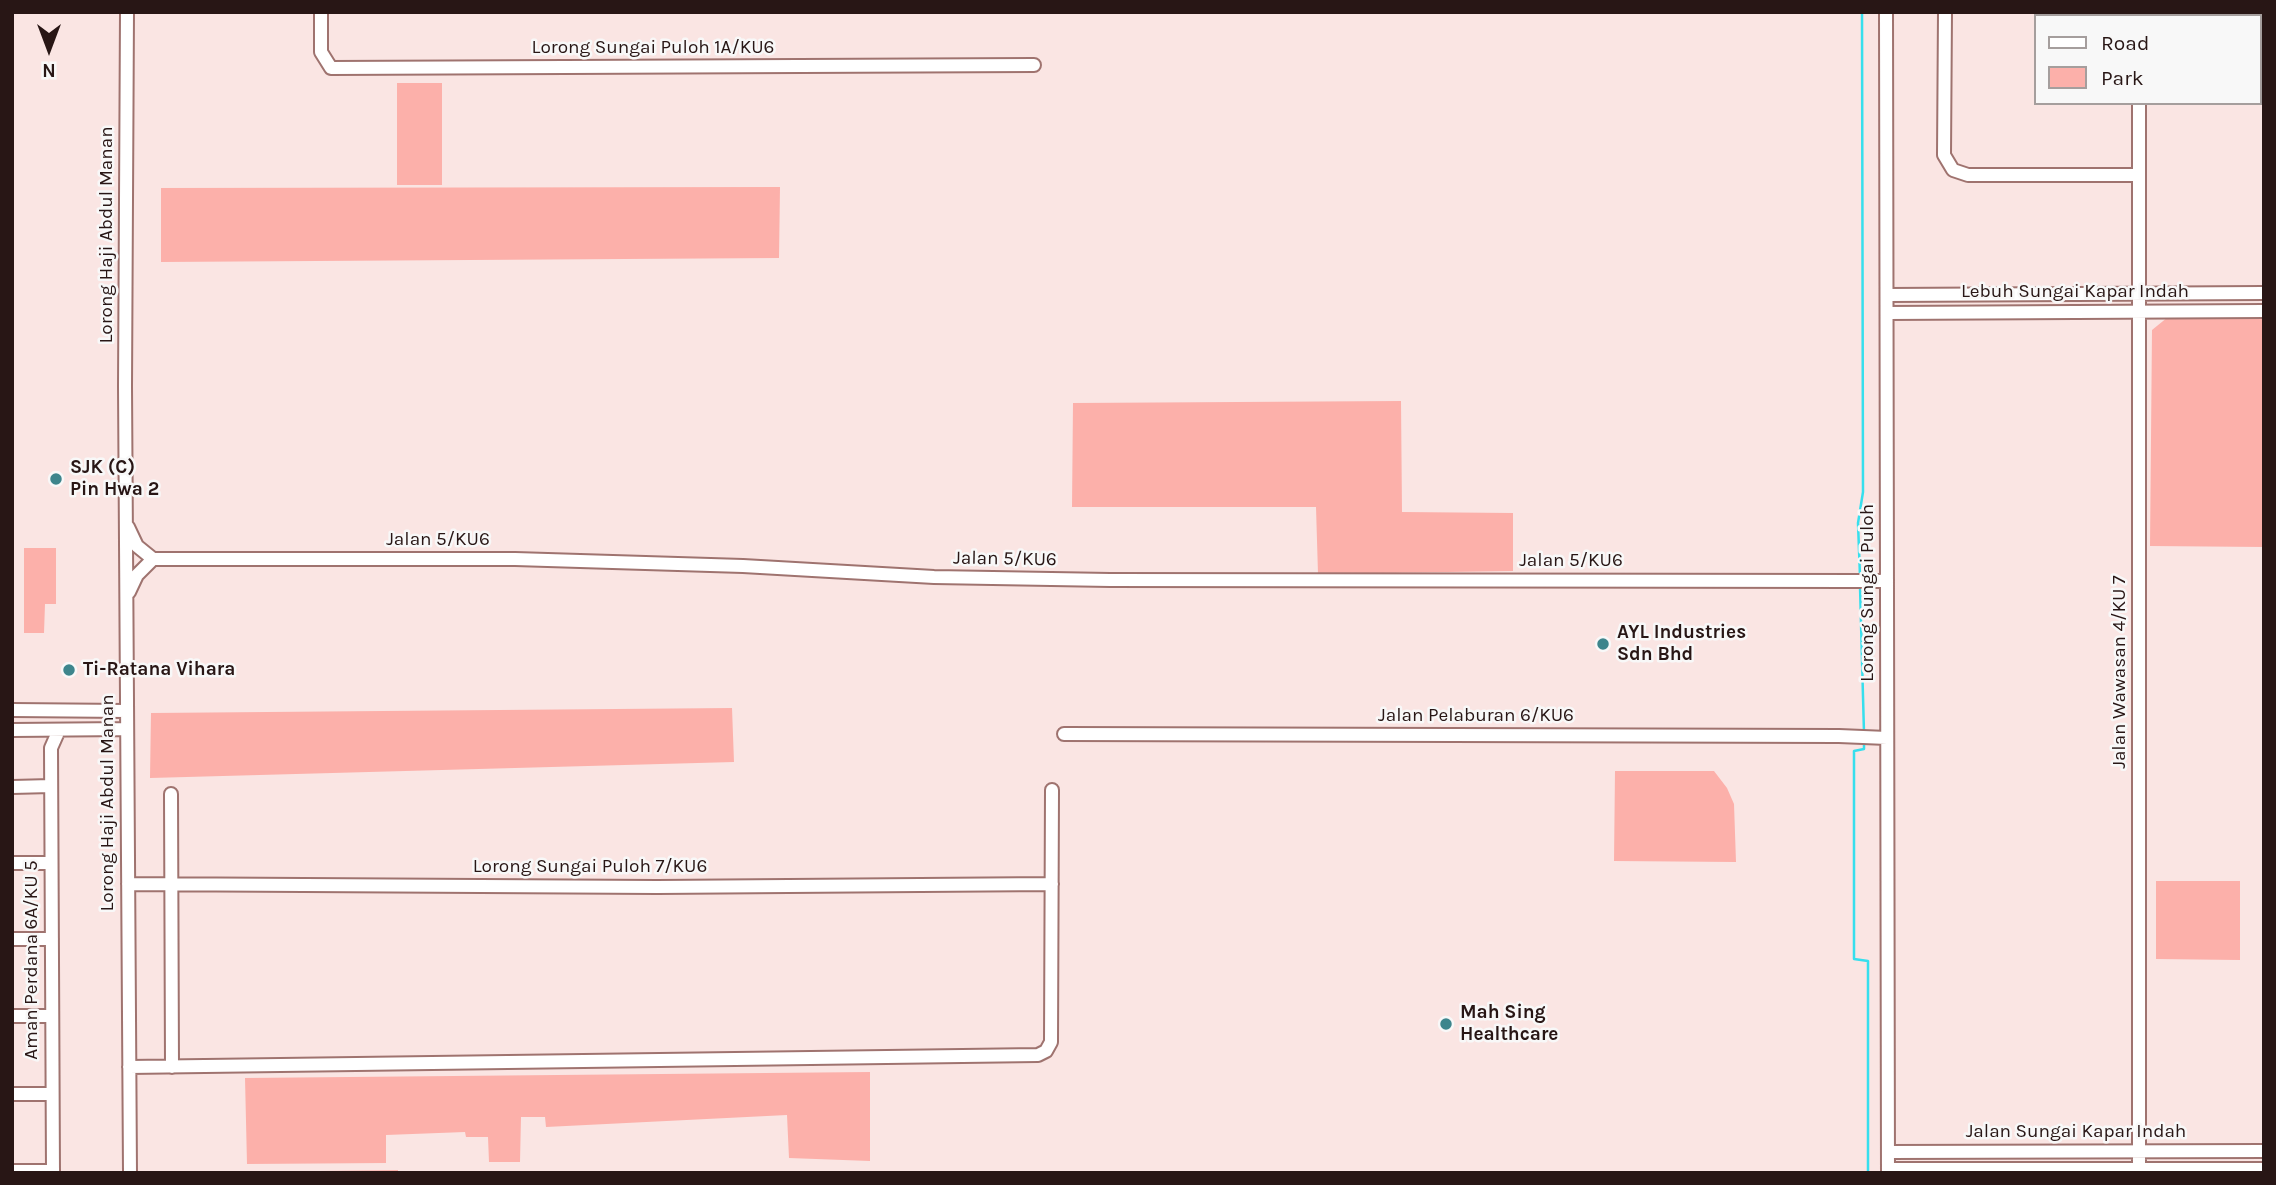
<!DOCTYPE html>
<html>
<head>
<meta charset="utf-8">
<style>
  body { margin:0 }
  #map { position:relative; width:2276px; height:1185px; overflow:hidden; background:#fae5e3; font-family:Karla,sans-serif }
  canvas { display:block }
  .frame { position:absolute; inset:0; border:14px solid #281615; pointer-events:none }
  .legend { position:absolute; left:2034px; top:14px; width:228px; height:91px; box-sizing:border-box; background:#f8f8f8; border:2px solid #a59e9d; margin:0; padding:9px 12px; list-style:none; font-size:21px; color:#281615 }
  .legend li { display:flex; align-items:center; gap:14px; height:35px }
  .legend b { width:35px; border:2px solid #a59e9d }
  .north { position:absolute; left:14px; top:14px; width:70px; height:70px; -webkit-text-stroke:5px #f8f8f8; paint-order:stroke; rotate:180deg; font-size:19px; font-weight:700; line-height:28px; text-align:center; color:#281615 }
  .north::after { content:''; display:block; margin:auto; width:24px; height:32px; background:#281615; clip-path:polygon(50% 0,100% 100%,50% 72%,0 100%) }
</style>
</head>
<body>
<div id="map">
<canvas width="2276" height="1185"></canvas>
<div class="frame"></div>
<ul class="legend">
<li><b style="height:9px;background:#fff"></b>Road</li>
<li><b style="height:19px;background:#fcb0aa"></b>Park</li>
</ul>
<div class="north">N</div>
</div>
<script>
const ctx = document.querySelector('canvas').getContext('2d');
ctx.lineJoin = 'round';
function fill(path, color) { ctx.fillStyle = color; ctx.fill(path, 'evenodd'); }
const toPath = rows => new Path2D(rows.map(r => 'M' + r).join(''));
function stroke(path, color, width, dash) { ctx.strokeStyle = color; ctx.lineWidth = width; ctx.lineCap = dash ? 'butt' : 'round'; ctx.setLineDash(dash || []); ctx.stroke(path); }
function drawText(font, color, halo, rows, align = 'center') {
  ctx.font = font + ' Karla,sans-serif'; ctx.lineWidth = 5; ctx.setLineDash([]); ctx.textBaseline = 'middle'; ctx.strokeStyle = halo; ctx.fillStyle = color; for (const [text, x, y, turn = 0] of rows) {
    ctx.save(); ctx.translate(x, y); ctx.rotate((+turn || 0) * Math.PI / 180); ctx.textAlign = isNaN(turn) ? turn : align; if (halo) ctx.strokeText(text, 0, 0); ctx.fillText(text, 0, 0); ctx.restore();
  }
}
fill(toPath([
  [397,83,442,83,442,185,397,185],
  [780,187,779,258,161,262,161,188],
  [2168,317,2264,318,2264,547,2150,546,2152,330],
  [1401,401,1402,512,1513,513,1513,571,1318,574,1316,507,1072,507,1073,403],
  [24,548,56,548,56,604,45,604,44,633,24,633],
  [732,708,734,762,150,778,151,713],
  [1615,771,1714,771,1727,788,1734,804,1736,862,1614,861],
  [2156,881,2240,881,2240,960,2156,959],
  [870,1072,870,1161,789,1158,787,1115,546,1127,545,1117,521,1117,520,1162,489,1162,488,1137,466,1137,465,1132,386,1135,386,1163,247,1164,245,1078],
  [398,1170,398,1173,163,1173]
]), '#fcb0aa');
stroke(toPath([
  [1860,576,1858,523,1863,492,1862,12],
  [1860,586,1864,733],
  [1864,740,1864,749,1854,751,1854,959,1868,961,1868,1173]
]), '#36dfed', 2.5);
const minor = toPath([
  [127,12,125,386,130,1173],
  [321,12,321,52,331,68,1034,65],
  [1886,12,1888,1173],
  [1945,12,1944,155,1953,170,1968,175,2139,175],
  [2138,12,2138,16],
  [1887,295,2264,293],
  [1887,313,2264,311],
  [128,527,137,546,153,559],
  [153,559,515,559,743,566,934,577,1110,580,1856,581,1881,581,1887,579],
  [129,592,137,575,153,559],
  [12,710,127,711],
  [12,730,127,729],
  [1064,734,1839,736,1887,738],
  [12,787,51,786],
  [171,794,172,1067],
  [12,863,51,863],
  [128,884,657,887,1052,884],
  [12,939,52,939],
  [12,1016,52,1016],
  [129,1067,1038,1055,1046,1051,1051,1042,1052,790],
  [12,1094,52,1094],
  [1888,1152,2264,1151],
  [1888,1169,2264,1169],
  [2139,1169,2139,103],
  [12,1171,53,1171],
  [53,1173,51,748,59,730]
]);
stroke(minor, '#9f736f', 16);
stroke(minor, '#fff', 12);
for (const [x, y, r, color] of [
  [56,479,7,"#3d858c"],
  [1603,644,7,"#3d858c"],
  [69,670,7,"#3d858c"],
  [1446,1024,7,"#3d858c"]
]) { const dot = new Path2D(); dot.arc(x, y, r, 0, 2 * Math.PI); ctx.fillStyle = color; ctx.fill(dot); stroke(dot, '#f8f8f8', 2.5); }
drawText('19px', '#281615', '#f8f8f8', [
  ["Lorong Sungai Puloh 1A/KU6",653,48],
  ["Lorong Haji Abdul Manan",107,235,-90],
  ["Lebuh Sungai Kapar Indah",2075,292],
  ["Jalan 5/KU6",438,540],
  ["Jalan 5/KU6",1005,559,1],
  ["Jalan 5/KU6",1571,561],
  ["Lorong Sungai Puloh",1868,593,-90],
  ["Jalan Wawasan 4/KU 7",2120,672,-90],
  ["Jalan Pelaburan 6/KU6",1476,716],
  ["Lorong Haji Abdul Manan",108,803,-90],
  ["Lorong Sungai Puloh 7/KU6",590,867],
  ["Aman Perdana 6A/KU 5",32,960,-90],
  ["Jalan Sungai Kapar Indah",2076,1132]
]);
drawText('bold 19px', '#281615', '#f8f8f8', [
  ["SJK (C)",70,468],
  ["Pin Hwa 2",70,490],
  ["AYL Industries",1617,633],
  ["Sdn Bhd",1617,655],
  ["Ti-Ratana Vihara",83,670],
  ["Mah Sing",1460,1013],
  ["Healthcare",1460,1035]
], 'left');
</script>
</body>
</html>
